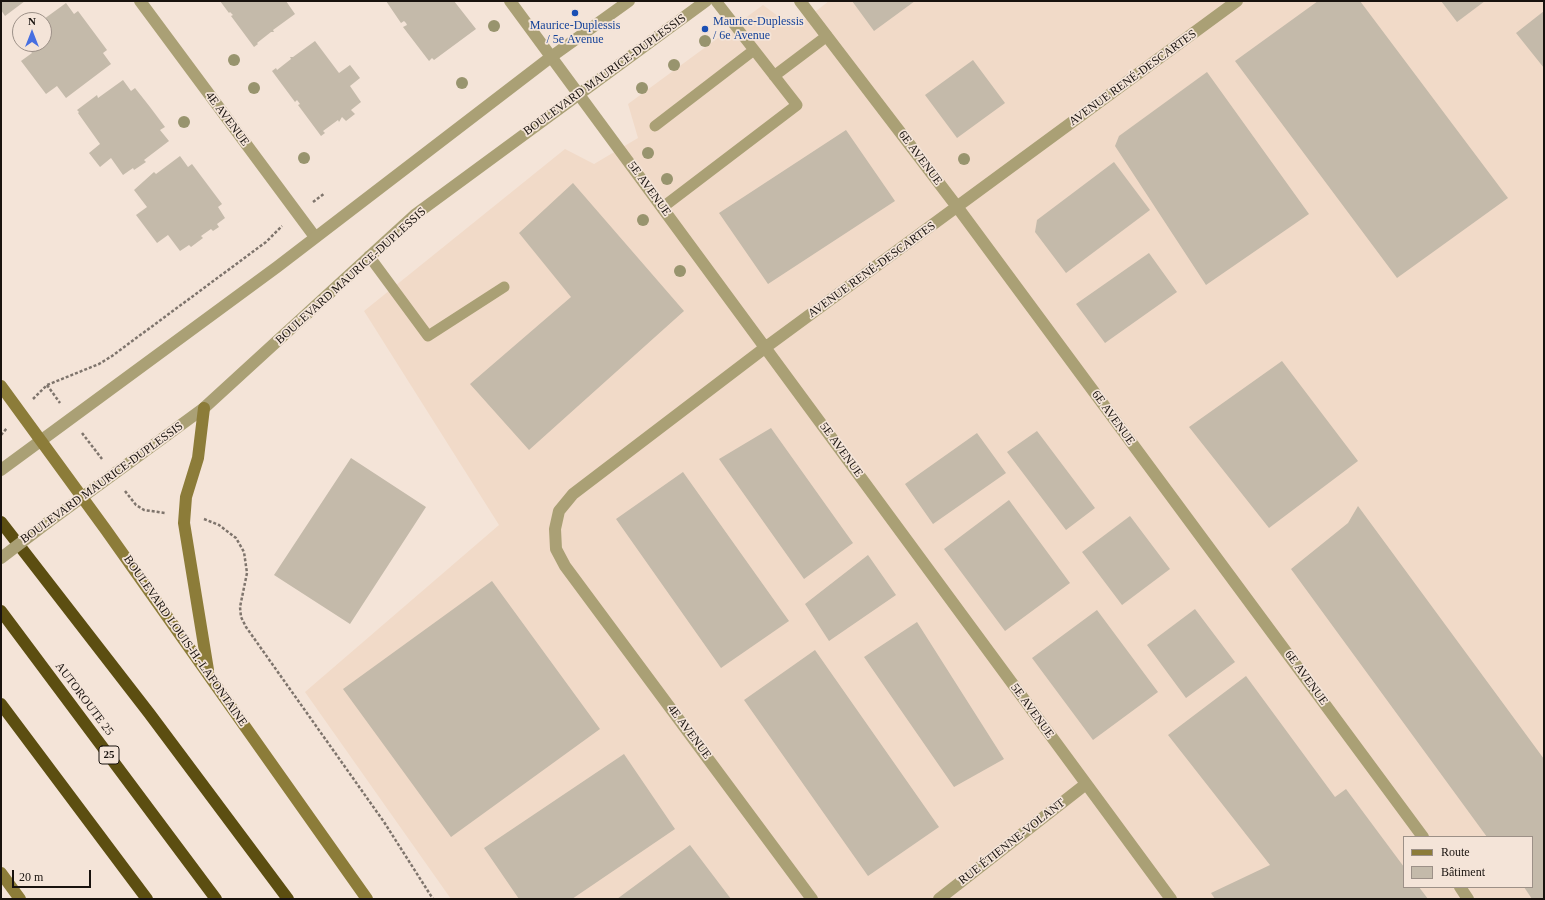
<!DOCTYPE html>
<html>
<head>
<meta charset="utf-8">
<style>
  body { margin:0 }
  #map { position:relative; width:1545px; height:900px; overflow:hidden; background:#f4e4d8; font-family:Georgia,serif }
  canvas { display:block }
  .frame { position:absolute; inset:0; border:2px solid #18120e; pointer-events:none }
  .legend { position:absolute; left:1403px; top:836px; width:130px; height:52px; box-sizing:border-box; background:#f4e4d8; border:1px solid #9c9087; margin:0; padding:5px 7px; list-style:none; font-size:12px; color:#18120e }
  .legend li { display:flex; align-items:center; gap:8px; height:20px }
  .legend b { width:20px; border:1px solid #9c9087 }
  .north { position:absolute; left:12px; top:12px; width:40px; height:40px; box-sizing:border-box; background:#f4e4d8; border:1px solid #9c9087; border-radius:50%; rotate:0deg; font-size:11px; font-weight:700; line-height:16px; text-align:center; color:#18120e }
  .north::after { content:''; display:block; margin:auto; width:14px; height:18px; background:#476fe1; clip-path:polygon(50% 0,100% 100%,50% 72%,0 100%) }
  .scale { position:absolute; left:12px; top:870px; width:79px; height:18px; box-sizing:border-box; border:2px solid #18120e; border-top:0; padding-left:5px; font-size:12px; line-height:14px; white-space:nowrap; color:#18120e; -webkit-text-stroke:3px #f4e4d8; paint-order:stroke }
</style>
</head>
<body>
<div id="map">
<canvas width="1545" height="900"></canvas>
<div class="frame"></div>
<ul class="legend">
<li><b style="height:5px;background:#8c7c39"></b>Route</li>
<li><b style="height:11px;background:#c4baaa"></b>Bâtiment</li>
</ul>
<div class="north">N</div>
<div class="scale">20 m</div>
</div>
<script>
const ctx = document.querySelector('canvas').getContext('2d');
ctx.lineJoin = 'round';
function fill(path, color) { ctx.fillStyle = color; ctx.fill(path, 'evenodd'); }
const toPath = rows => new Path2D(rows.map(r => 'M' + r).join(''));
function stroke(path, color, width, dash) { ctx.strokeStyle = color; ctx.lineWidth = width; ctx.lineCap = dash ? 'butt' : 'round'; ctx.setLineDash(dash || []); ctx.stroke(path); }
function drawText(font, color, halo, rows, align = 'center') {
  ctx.font = font + ' Georgia,serif'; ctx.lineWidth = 3.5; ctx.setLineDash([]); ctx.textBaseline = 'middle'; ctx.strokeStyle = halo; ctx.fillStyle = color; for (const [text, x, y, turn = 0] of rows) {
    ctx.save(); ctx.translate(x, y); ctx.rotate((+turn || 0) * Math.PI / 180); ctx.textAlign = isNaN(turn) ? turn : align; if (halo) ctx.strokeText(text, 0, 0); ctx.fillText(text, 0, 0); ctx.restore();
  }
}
fill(toPath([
  [829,1,1544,1,1544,899,451,899,305,692,499,525,364,311,565,149,594,164,638,138,628,104,763,5,794,28],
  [1404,837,1532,837,1532,887,1404,887]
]), '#f1dac8');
fill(toPath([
  [1,1,25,1,5,16,1,10],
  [220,1,286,1,295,14,273,30,274,32,271,32,257,43,258,44,254,47,231,16,233,15,230,12,229,13],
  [386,1,454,1,476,29,434,60,432,58,429,61,403,27,407,25,406,23,404,21,401,23],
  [852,1,915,1,874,31],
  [1318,1,1360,1,1508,198,1397,278,1235,61],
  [1441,1,1485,1,1457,22],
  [66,3,74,14,78,11,107,50,103,53,111,64,66,98,57,86,46,94,21,61,32,53,26,44,44,44,44,19],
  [1544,11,1544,68,1516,33],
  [315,41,339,73,350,65,360,78,350,86,361,102,351,110,355,114,346,121,342,117,339,122,338,120,323,131,325,133,321,136,298,105,300,104,297,100,295,102,272,71,276,68,277,70,291,59,290,57,293,57],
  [973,60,1005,103,957,138,925,95],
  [1207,72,1309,214,1206,285,1115,146,1119,136],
  [123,80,131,91,135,88,150,107,165,127,160,130,169,141,144,160,146,162,134,170,133,168,123,175,111,158,100,167,89,153,100,144,78,113,79,112,77,110,97,95,98,98],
  [846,130,895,201,768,284,719,213],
  [180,156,188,167,192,164,222,204,218,207,225,218,217,224,219,227,213,231,211,229,201,236,203,238,191,247,189,245,180,251,168,235,157,243,136,215,147,207,134,190,154,172,156,174],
  [1114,162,1150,210,1066,273,1035,232,1037,220],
  [573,183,684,311,529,450,470,384,571,297,519,233],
  [1149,253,1177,292,1105,343,1076,304],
  [1282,361,1358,461,1269,528,1189,427],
  [771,428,853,543,804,579,719,459],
  [1037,431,1095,508,1066,530,1007,452],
  [977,433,1006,473,933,524,905,484],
  [351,458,426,507,350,624,274,575],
  [683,472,789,621,721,668,616,519],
  [1009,500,1070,583,1005,631,944,549],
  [1358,506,1544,759,1544,899,1532,899,1524,887,1532,887,1532,837,1487,837,1291,569,1348,523],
  [1130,516,1170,569,1122,605,1082,552],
  [868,555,896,595,829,641,805,604],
  [492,581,600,729,451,837,343,689],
  [1195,609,1235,662,1186,698,1147,645],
  [1097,610,1158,692,1093,740,1032,658],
  [917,622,1004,759,954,787,864,657],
  [815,650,939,827,868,876,744,700],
  [1246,676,1335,797,1346,789,1404,867,1404,887,1419,887,1428,899,1215,899,1211,893,1270,865,1168,735],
  [624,754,675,829,572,899,519,899,484,848],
  [690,845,731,899,617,899]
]), '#c4baaa');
stroke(toPath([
  [313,202,325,193],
  [47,385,60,403],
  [33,399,47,385,99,364,112,356,266,242,282,226],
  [82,433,102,459],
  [1,435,7,428],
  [125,491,136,505,144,510,165,513],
  [204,519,219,525,236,538,244,552,247,573,240,607,241,617,246,627,384,822,433,899]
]), '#7e746c', 2.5, [3, 2]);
stroke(toPath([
  [774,76,827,36],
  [655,126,754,50],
  [663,207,797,105,716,1],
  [369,256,428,336,504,287]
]), '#aaa075', 11);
stroke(toPath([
  [140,1,315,237],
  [510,1,1171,899],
  [800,1,958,208,1423,837],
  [1460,887,1468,899],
  [812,899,565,566,556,549,555,529,559,511,573,494,766,347,1237,1],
  [939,899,1086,784]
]), '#aaa075', 12);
stroke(toPath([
  [1,470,277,267,551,57,629,1],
  [47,523,204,408,416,214,706,1]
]), '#aaa075', 12);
stroke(toPath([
  [1,386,106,530,367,899],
  [204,408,198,458,186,497,184,523,208,670],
  [1,873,20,899]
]), '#8c7c39', 12);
stroke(toPath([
  [1,522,149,713,288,899],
  [1,611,216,899],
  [1,704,147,899]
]), '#5c4e11', 12);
stroke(toPath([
  [1,558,47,523]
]), '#aaa075', 12);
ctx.fillStyle = '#98946e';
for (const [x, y] of [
  [494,26],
  [705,41],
  [234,60],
  [674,65],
  [462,83],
  [254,88],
  [642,88],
  [184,122],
  [648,153],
  [304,158],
  [964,159],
  [667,179],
  [643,220],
  [680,271]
]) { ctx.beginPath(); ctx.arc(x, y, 6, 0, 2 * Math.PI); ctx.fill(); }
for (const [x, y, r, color] of [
  [575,13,4,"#1a4fb4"],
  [705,29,4,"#1a4fb4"]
]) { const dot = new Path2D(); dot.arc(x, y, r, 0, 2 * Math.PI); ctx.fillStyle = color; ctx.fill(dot); stroke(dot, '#f4e4d8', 1.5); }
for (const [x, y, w] of [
  [109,755,20]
]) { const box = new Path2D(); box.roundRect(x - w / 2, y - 9, w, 18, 3); ctx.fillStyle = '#f4e4d8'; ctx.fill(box); stroke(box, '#18120e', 1); }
drawText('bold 11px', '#18120e', null, [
  ["25",109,755]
]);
drawText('12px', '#164399', '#f4e4d8', [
  ["Maurice-Duplessis",713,22],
  ["/ 6e Avenue",713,36],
  ["Maurice-Duplessis",575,26,"center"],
  ["/ 5e Avenue",575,40,"center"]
], 'left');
drawText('12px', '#18120e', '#f4e4d8', [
  ["BOULEVARD MAURICE-DUPLESSIS",605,75,-36],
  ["AVENUE RENÉ-DESCARTES",1133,78,-36],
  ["4E AVENUE",227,119,53],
  ["6E AVENUE",920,158,53],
  ["5E AVENUE",649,189,54],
  ["AVENUE RENÉ-DESCARTES",872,270,-36],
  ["BOULEVARD MAURICE-DUPLESSIS",351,276,-42],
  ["6E AVENUE",1113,418,54],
  ["5E AVENUE",841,450,54],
  ["BOULEVARD MAURICE-DUPLESSIS",102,483,-36],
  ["BOULEVARD LOUIS-H.-LAFONTAINE",185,641,55],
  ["6E AVENUE",1306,678,54],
  ["AUTOROUTE 25",84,699,53],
  ["5E AVENUE",1032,711,54],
  ["4E AVENUE",689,732,53],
  ["RUE ÉTIENNE-VOLANT",1012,842,-38]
]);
</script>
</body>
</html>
